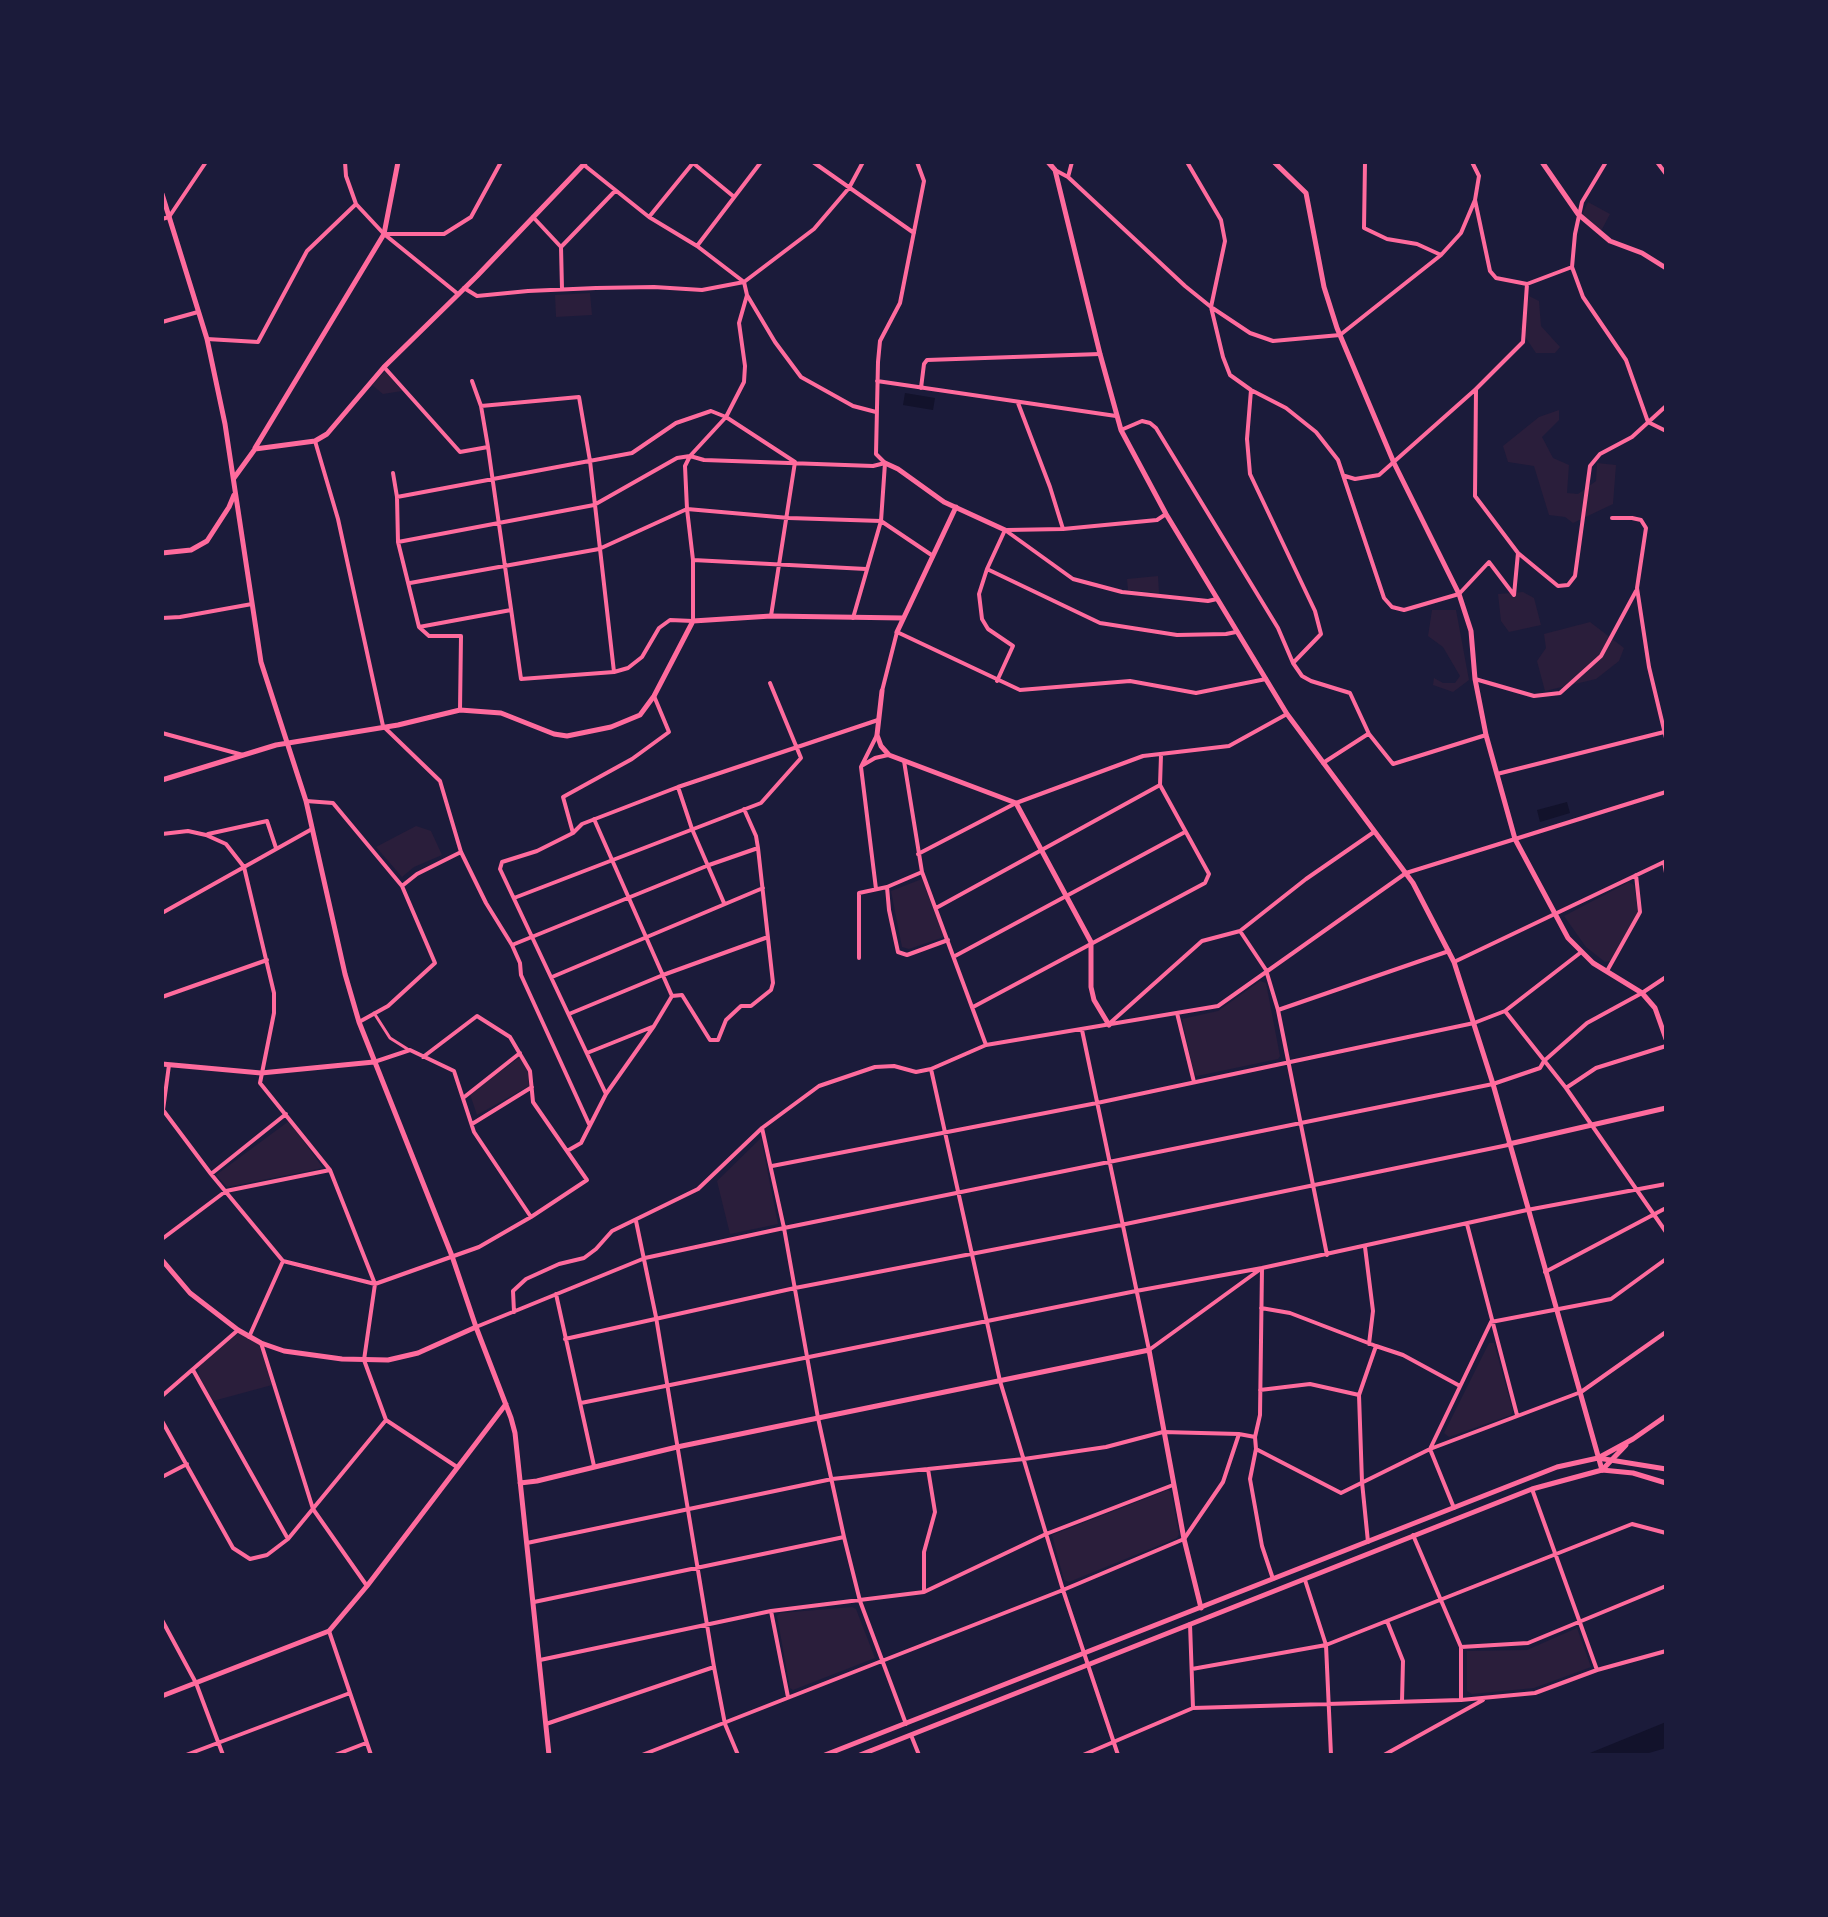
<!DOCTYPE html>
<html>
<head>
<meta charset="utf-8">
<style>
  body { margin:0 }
  #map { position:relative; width:1828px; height:1917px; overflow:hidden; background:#1b1b3a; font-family:Karla,sans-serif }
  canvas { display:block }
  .frame { position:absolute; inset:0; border:164px solid #1b1b3a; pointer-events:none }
</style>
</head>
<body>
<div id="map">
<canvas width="1828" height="1917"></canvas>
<div class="frame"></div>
</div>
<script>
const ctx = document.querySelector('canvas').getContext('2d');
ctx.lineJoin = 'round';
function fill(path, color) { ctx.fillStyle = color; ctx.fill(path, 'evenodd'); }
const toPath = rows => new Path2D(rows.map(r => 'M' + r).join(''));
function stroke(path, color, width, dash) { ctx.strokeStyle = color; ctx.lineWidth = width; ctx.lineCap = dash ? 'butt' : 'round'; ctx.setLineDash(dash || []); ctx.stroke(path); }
fill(toPath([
  [1588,202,1610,214,1601,231,1582,215],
  [590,293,592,315,556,317,555,295],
  [1529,296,1539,301,1541,326,1560,347,1555,353,1536,353,1520,329],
  [385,371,402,391,383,394,372,385],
  [1559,410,1559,420,1542,437,1553,458,1569,465,1567,493,1578,494,1596,481,1597,463,1616,465,1613,504,1573,523,1565,517,1549,515,1534,466,1508,462,1503,446,1539,417],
  [1158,576,1159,593,1128,590,1127,579],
  [1523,592,1534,598,1541,625,1509,632,1501,621,1498,594],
  [1432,610,1456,610,1469,680,1453,692,1433,685,1434,678,1443,683,1455,683,1460,676,1443,647,1428,636],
  [1590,622,1624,648,1619,661,1596,679,1545,691,1537,661,1546,648,1544,634],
  [416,826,431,831,442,855,414,867,402,877,376,847],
  [922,879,944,937,909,949,902,947,891,891],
  [1629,882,1634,885,1638,912,1610,961,1605,962,1586,947,1564,916],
  [1260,981,1266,983,1280,1056,1278,1059,1197,1076,1194,1074,1182,1019,1218,1011],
  [520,1057,528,1072,529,1086,477,1115,470,1094],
  [289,1121,323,1168,227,1187,216,1175],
  [761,1138,778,1224,730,1234,717,1181],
  [239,1332,259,1344,272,1385,213,1401,199,1376,198,1367],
  [1489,1343,1494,1343,1513,1411,1511,1415,1449,1437,1444,1433],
  [1168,1490,1171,1492,1179,1534,1177,1538,1069,1582,1064,1580,1052,1535],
  [852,1607,856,1609,875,1658,793,1690,790,1688,777,1616,780,1613],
  [1577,1628,1591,1667,1534,1688,1472,1694,1467,1691,1467,1651,1527,1650]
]), '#2a1e3b');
fill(toPath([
  [905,393,935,398,933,410,903,405],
  [1567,802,1570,813,1540,822,1537,810],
  [1666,1722,1666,1748,1642,1755,1585,1755]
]), '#12122b');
stroke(toPath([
  [374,1013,390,1038,409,1050]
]), '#ff6b9d', 3);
stroke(toPath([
  [345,162,346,176,356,204,384,234,458,294],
  [813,162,914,233],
  [1187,162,1221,220,1225,241,1211,307,1223,357,1230,375,1251,390,1286,408,1316,432,1338,460,1384,598,1392,607,1404,610,1459,594,1489,562,1514,595,1518,553],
  [1365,162,1364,228,1387,239,1417,244,1441,255],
  [1606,162,1582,202,1575,234,1572,267,1583,297,1626,360,1648,422,1666,431],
  [1657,162,1666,174],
  [584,165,649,217,697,246,744,282,747,295,775,342,801,377,853,406,876,412],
  [1055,170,1068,177,1185,286,1211,307,1250,333,1273,341,1340,335,1441,255,1461,233,1475,200,1479,176,1472,162],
  [1068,177,1072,162],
  [1475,200,1490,271,1496,278,1527,284],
  [533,217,561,247,562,289],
  [649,217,693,163,733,196],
  [162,219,169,217,206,162],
  [386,234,444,234,471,217,501,162],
  [697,246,761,162],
  [561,247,615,191],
  [464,288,477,296,528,291,596,288,654,287,702,290,744,282,814,229,849,188,863,162],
  [162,322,198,312],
  [207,339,258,342,307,251,356,204],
  [384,367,460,452,488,447],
  [472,381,481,406,488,447,521,679,614,672,628,668,642,657,659,628,670,620,693,621,693,560,687,509,685,466,690,456,726,417,744,382,745,366,739,323,747,295],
  [877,381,1116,416],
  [921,388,924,364,927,360,1100,354],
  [1476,389,1475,496,1518,553,1558,586,1568,585,1575,576,1590,466,1600,454,1632,437,1666,406],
  [1251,390,1247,439,1250,474,1315,611,1321,634,1293,663],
  [1018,403,1050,487,1063,529],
  [481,406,579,397,590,461,614,672],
  [1121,430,1142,421,1150,423,1156,428,1278,628,1293,663,1302,676,1311,681,1350,693,1369,734,1393,764,1486,735],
  [315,441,338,519,383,726,440,781,461,852,486,903,512,945,520,963,521,975,589,1124],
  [393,473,397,497,398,542,419,627,429,636,461,636,460,710],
  [1345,476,1355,479,1379,475,1476,389,1523,342,1527,284,1572,267],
  [397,497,632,453,676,423,711,411,726,417,795,462,771,616],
  [1612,518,1632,518,1641,520,1646,528,1637,588,1649,667,1666,738],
  [1005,530,1073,579,1122,592,1208,601,1217,599],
  [1007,530,1063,529,1157,520,1166,514],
  [398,542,594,505,677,458,690,456,704,460,873,466,885,463],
  [693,560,866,569],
  [987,569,1100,623,1177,635,1226,634,1236,632],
  [410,583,599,549,687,509,789,518,881,521,933,556],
  [162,618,180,617,252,604],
  [853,618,881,521,885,463,876,454,878,362,880,341,900,303,924,181,917,162],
  [419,627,511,610],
  [1475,679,1534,696,1560,693,1601,656,1636,591],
  [997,681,1013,646,988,629,982,619,979,594,987,569,1005,530],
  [882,691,897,632,1020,690,1130,681,1196,693,1266,679],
  [162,733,243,755],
  [904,761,922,872,986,1045],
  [1323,763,1368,734],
  [863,765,875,758,888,755],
  [1497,774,1664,732],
  [678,787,692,829,724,903],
  [306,801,333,803,402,886,435,963,388,1006,359,1022],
  [594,819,672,996,682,995,710,1040,718,1040,726,1020,741,1006,751,1006,771,990,773,983,758,848,756,836,744,809],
  [573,833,563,797,632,759,669,732,654,696],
  [162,834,188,831,206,835,226,844,244,867,274,993,274,1013,260,1083,330,1170,375,1284,364,1360,386,1420,288,1539,267,1555,250,1559,233,1548,162,1421],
  [208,834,267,821,276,848],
  [918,854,1016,803,1143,756,1229,746,1287,714],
  [1664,862,1666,873],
  [402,886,417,874,461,852],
  [887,887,889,910,898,952,907,955,948,940],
  [876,889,861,767,877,735],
  [514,898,761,803,801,758,770,683],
  [936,908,1160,785],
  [162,913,312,829],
  [1240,931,1266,970,1278,1010,1327,1255],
  [512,945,709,865,758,848],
  [955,956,1185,832],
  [859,958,859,893,887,887,922,872],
  [1454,962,1666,861],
  [1607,971,1640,912,1636,875],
  [552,977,763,888],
  [162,997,267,960],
  [973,1007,1205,883,1209,874,1160,785,1161,755],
  [1278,1010,1449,951],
  [1505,1011,1566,1088,1666,1232],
  [1177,1013,1194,1082],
  [569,1014,663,975,768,937],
  [1110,1023,1202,941,1240,931,1306,879,1374,832],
  [1082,1030,1149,1350,1262,1268,1527,1210,1666,1184],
  [587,1053,652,1027],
  [374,1062,410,1050,454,1071,474,1132,531,1217],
  [169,1065,163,1110,211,1174,283,1261,375,1284,479,1247,531,1217,587,1180,533,1102,530,1071,510,1037,477,1016,423,1057],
  [931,1069,1000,1381,1063,1590,1118,1755],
  [1566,1088,1596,1068,1666,1046],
  [606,1094,500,869,502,862,537,851,573,833,582,824,678,787,878,720],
  [463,1098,520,1053],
  [472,1124,532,1087],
  [762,1128,784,1228,818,1418,844,1537,860,1601,906,1724],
  [567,1151,581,1143,606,1094,654,1026,672,996],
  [772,1166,1097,1103,1474,1023,1505,1011,1580,953],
  [211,1174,286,1114],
  [636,1221,656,1317,714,1667,725,1724,738,1755],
  [1467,1224,1517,1415],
  [162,1239,226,1191,330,1170],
  [1365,1247,1373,1311,1369,1344],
  [1545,1272,1666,1208],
  [556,1294,594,1466],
  [1261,1308,1290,1313,1376,1346,1359,1395,1362,1482,1368,1542],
  [514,1312,513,1291,526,1279,559,1264,584,1258,596,1249,612,1231,698,1189,762,1128,819,1086,875,1067,894,1066,916,1072,931,1069,986,1045,1218,1006,1406,873,1666,792],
  [476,1327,645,1258,784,1228,1493,1084,1540,1068,1544,1061,1587,1023,1642,993,1666,977],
  [249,1337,283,1261],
  [565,1339,795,1288,1116,1226,1508,1145],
  [261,1343,313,1509,367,1586],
  [1376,1346,1403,1355,1460,1386],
  [193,1370,288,1539],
  [1260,1390,1310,1384,1359,1395],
  [162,1396,238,1330],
  [581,1403,1136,1291,1262,1268,1260,1415,1255,1437],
  [386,1420,457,1467],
  [1256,1449,1341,1493,1430,1449,1491,1322,1611,1299,1666,1259],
  [162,1477,187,1464],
  [1532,1489,1597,1670],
  [1454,1508,1430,1449,1581,1392,1666,1332],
  [1413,1535,1461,1647,1461,1699],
  [527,1543,832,1479,1024,1459,1106,1447,1163,1432,1239,1434,1255,1437,1256,1449,1250,1479,1262,1546,1273,1579],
  [1305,1580,1326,1645,1331,1755],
  [924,1592,924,1552,935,1512,928,1469],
  [534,1602,844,1537],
  [771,1611,788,1697],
  [162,1620,196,1683,223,1755],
  [1387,1621,1403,1661,1402,1701],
  [1190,1624,1193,1708],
  [329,1631,371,1755],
  [1461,1647,1528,1643,1666,1586],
  [540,1660,771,1611,924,1592,1046,1534,1173,1485],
  [1192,1669,1326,1645,1632,1524,1666,1533],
  [546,1724,714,1667],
  [911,1735,919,1755],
  [186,1755,350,1693],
  [335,1755,366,1743],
  [642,1755,1063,1590,1184,1539,1223,1482,1239,1434],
  [1083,1755,1193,1708,1461,1700,1535,1693,1597,1670,1666,1651],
  [1384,1755,1483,1700]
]), '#ff6b9d', 4);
stroke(toPath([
  [1274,162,1306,193,1324,287,1337,328,1394,463,1459,594,1471,631,1475,679,1486,735,1515,839,1568,938,1593,963,1642,993,1655,1008,1666,1039],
  [1542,162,1578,214,1610,241,1642,253,1666,268],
  [162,194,207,339,225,424,261,662,306,801,345,974,359,1022,452,1256,476,1327,511,1418,515,1433,549,1755],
  [255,448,384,234,398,162],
  [885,463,898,469,944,502,1005,530],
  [234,478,255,449,315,441,327,434,384,367,477,276,586,162],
  [162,553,191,550,207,541,229,507,234,495],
  [897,632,956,507],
  [882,691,877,735,881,746,889,755,1016,803,1091,942,1091,987,1094,1000,1109,1025],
  [162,780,276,745,398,725,460,710,501,713,554,734,567,736,611,727,640,715,654,696,693,621,771,616,903,618],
  [162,1064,261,1073,374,1062],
  [1509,1144,1666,1108],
  [162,1260,190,1293,238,1330,261,1343,284,1351,342,1359,388,1360,418,1353,476,1327],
  [1598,1458,1633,1439,1666,1416],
  [1602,1470,1626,1445],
  [520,1483,537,1481,677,1447,1149,1350,1184,1539,1201,1608],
  [162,1696,329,1631,367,1586,506,1404]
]), '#ff6b9d', 5);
stroke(toPath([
  [1048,162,1055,170,1100,354,1121,430,1166,514,1287,714,1413,883,1454,962,1493,1084,1602,1470],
  [825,1755,1557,1467,1598,1458,1666,1469],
  [860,1755,1532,1489,1602,1470,1633,1473,1666,1483]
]), '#ff6b9d', 5);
</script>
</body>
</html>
